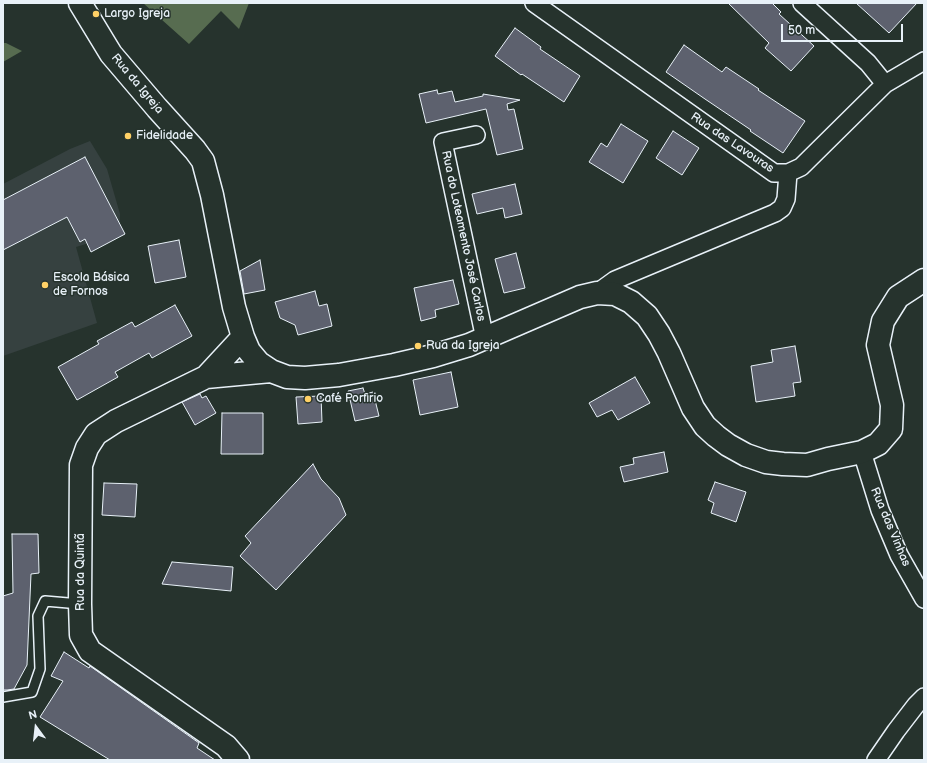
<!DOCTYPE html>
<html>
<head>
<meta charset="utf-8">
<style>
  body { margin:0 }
  #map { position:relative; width:927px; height:763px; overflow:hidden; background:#26332d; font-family:"Balsamiq Sans",sans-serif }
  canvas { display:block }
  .frame { position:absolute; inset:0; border:4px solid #e8f1f8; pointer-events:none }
  .north { position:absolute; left:16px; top:707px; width:40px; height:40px; -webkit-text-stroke:3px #26332d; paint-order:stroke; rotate:345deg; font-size:11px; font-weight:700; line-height:16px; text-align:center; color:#e8f1f8 }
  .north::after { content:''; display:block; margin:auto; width:14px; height:18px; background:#e8f1f8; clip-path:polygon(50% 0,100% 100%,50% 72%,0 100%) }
  .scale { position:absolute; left:781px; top:24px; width:122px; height:18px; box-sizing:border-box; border:2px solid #e8f1f8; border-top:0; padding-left:5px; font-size:12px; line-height:14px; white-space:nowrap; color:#e8f1f8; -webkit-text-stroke:3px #26332d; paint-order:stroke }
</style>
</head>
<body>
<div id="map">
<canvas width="927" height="763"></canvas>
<div class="frame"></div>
<div class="north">N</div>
<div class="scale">50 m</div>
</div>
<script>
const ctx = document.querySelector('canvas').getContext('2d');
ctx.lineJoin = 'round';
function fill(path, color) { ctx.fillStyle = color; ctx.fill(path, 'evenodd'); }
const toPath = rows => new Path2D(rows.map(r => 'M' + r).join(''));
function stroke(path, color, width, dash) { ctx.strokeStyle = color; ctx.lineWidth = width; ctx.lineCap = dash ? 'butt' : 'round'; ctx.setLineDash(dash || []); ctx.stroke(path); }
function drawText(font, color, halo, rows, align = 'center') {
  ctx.font = font + ' "Balsamiq Sans",sans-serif'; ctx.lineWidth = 3; ctx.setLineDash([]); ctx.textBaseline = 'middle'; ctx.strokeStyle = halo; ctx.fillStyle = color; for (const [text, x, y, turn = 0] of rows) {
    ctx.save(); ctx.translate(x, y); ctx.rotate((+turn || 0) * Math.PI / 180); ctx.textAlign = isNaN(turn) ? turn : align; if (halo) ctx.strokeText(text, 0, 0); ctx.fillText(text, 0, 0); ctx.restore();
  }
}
fill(toPath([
  [90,141,107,169,120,214,119,234,76,247,97,323,3,356,3,184,70,149]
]), '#364140');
fill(toPath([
  [143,3,249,3,239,29,221,11,189,44],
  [3,43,6,43,22,51,3,62]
]), '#576c50');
const building = toPath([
  [728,3,772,3,781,12,779,14,814,46,791,71,765,48,769,43,728,3],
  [856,3,917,3,889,33,856,3],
  [515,28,541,47,540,49,580,76,564,102,522,74,521,75,495,56,515,28],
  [684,45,722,72,726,67,759,89,758,90,805,121,783,153,750,131,751,130,705,99,666,72,684,45],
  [437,90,438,94,452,91,455,102,483,96,483,94,520,100,507,104,508,110,514,109,523,149,497,155,486,109,426,123,419,94,437,90],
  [621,124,648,141,623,183,589,162,601,143,607,147,621,124],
  [673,131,699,148,682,175,656,158,673,131],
  [85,157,125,234,91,252,85,239,80,242,67,217,3,250,3,200,85,157],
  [515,184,522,214,505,218,503,208,477,214,472,194,515,184],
  [179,240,186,277,155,283,148,246,179,240],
  [516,253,525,288,504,293,495,259,516,253],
  [260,260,265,290,244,294,240,271,260,260],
  [453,280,459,304,435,310,436,317,421,321,414,288,453,280],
  [315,291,319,306,327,304,332,326,298,335,295,325,280,318,275,302,315,291],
  [175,305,192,336,152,358,149,353,115,372,118,377,77,400,58,367,99,344,97,341,132,322,135,327,175,305],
  [795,346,801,382,793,383,795,396,756,402,751,366,773,362,771,350,795,346],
  [451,372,458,407,420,415,413,380,451,372],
  [635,377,650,403,618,420,612,410,597,417,589,403,635,377],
  [363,388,365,394,373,392,379,416,355,421,348,391,363,388],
  [200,394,202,398,206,396,216,413,195,425,182,402,200,394],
  [321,396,322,422,298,424,296,397,321,396],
  [222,413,263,413,263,454,221,454,222,413],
  [664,452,668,472,624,482,620,467,634,464,633,458,664,452],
  [313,464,321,479,339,498,346,515,276,590,240,556,251,543,245,536,313,464],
  [715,482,746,492,736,522,711,513,714,503,708,500,715,482],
  [104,483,137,484,135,517,102,515,104,483],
  [12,534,38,534,39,573,31,574,27,665,14,689,7,690,3,690,3,596,13,593,12,534],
  [172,562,233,567,231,591,162,584,172,562],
  [64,652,89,668,90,666,199,743,197,748,215,760,110,760,40,717,63,681,51,676,64,652]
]);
fill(building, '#5d616e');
stroke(building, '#e8f1f8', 1);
const service = toPath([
  [3,697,32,692,40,669,38,616,45,601,80,604]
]);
const minor = toPath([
  [534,3,774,173,788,173,801,167,885,84,924,61],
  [802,3,868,63,885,84],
  [476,135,443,142,485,339],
  [597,293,615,280,775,213,782,208,786,199,788,173],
  [862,452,880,510,899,555,924,599],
  [876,760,896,731,916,705,924,697]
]);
const secondary = toPath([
  [80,3,111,54,157,108,195,150,203,161,212,195,234,307,243,337,249,351,259,363,271,371,287,377,305,378,339,375,394,365,433,356,469,345,580,297,597,293,615,294,631,302,647,316,659,334,669,353,693,408,705,426,716,436,728,445,746,455,766,462,783,464,807,465,828,459,862,452,878,444,891,429,892,405,878,345,883,321,898,297,924,280],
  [206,377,243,337],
  [238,760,226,746,90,651,81,635,80,604,81,465,87,448,96,434,116,421,206,377,271,371]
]);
stroke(service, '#e8f1f8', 12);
stroke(minor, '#e8f1f8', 20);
stroke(secondary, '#e8f1f8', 25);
stroke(service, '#26332d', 9);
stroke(minor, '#26332d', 17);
stroke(secondary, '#26332d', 22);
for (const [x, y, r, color] of [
  [96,14,4,"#ffd166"],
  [128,136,4,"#ffd166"],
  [45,285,4,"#ffd166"],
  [418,346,4,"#ffd166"],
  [308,399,4,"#ffd166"]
]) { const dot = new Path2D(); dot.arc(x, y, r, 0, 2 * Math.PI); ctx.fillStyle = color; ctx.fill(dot); stroke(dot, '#26332d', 1.5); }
drawText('12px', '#e8f1f8', '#26332d', [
  ["Largo Igreja",104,14],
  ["Fidelidade",136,136],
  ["Escola Básica",53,278],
  ["de Fornos",53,292],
  ["Rua da Igreja",426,346],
  ["Café Porfirio",316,399]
], 'left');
drawText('12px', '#e8f1f8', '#26332d', [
  ["Rua da Igreja",137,84,50],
  ["Rua das Lavouras",732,143,34],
  ["Rua do Loteamento José Carlos",463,236,78],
  ["Rua das Vinhas",890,527,67],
  ["Rua da Quintã",81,572,-90]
]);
</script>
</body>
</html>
